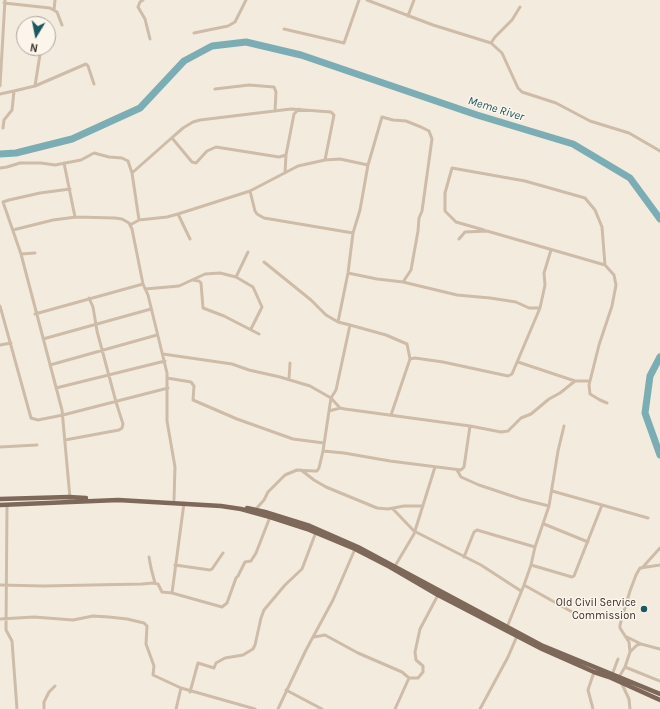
<!DOCTYPE html>
<html>
<head>
<meta charset="utf-8">
<style>
  body { margin:0 }
  #map { position:relative; width:660px; height:709px; overflow:hidden; background:#f4ebdf; font-family:Karla,sans-serif }
  canvas { display:block }
  .north { position:absolute; left:16px; top:16px; width:40px; height:40px; box-sizing:border-box; background:#fbf5ec; border:1px solid #aea69e; border-radius:50%; rotate:190deg; font-size:11px; font-weight:700; line-height:16px; text-align:center; color:#3b302a }
  .north::after { content:''; display:block; margin:auto; width:14px; height:18px; background:#1c5860; clip-path:polygon(50% 0,100% 100%,50% 72%,0 100%) }
</style>
</head>
<body>
<div id="map">
<canvas width="660" height="709"></canvas>
<div class="north">N</div>
</div>
<script>
const ctx = document.querySelector('canvas').getContext('2d');
ctx.lineJoin = 'round';
const toPath = rows => new Path2D(rows.map(r => 'M' + r).join(''));
function stroke(path, color, width, dash) { ctx.strokeStyle = color; ctx.lineWidth = width; ctx.lineCap = dash ? 'butt' : 'round'; ctx.setLineDash(dash || []); ctx.stroke(path); }
function drawText(font, color, halo, rows, align = 'center') {
  ctx.font = font + ' Karla,sans-serif'; ctx.lineWidth = 3; ctx.setLineDash([]); ctx.textBaseline = 'middle'; ctx.strokeStyle = halo; ctx.fillStyle = color; for (const [text, x, y, turn = 0] of rows) {
    ctx.save(); ctx.translate(x, y); ctx.rotate((+turn || 0) * Math.PI / 180); ctx.textAlign = isNaN(turn) ? turn : align; if (halo) ctx.strokeText(text, 0, 0); ctx.fillText(text, 0, 0); ctx.restore();
  }
}
stroke(toPath([
  [0,154,16,153,72,139,140,108,184,61,212,46,246,42,301,55,477,115,573,144,630,178,660,219],
  [660,357,650,376,645,413,660,455]
]), '#7baeb4', 7);
stroke(toPath([
  [143,0,140,2,138,7,145,19,150,39],
  [367,0,433,25,491,43,502,53,518,88,522,92,556,103,590,121,629,133,660,151],
  [4,3,50,8,57,12,62,25],
  [54,10,55,0],
  [408,16,414,0],
  [284,29,344,43,359,0],
  [194,33,228,26,235,22,246,0],
  [491,43,495,37,512,20,520,7],
  [0,86,5,0],
  [35,86,41,48],
  [215,89,249,85,274,87,276,92,275,111],
  [0,94,14,91],
  [3,128,4,120,12,110,14,91,35,86,86,64,88,66,94,84],
  [172,138,192,162,196,163,207,151,216,147,279,157,286,155],
  [64,163,75,217],
  [0,168,7,167,20,163,41,163,55,165,81,160,94,153,109,157,122,158,128,161,132,173,139,220],
  [132,173,167,142,183,128,193,122,200,120,291,109,331,112,334,115,325,160],
  [285,173,286,155,294,114,299,109],
  [70,189,40,193,9,200,3,202,21,254,62,410,70,498],
  [250,191,255,211,257,214,264,218,353,233],
  [178,214,190,239],
  [130,225,139,220,167,217,178,214,250,191,298,166,325,160,340,159,368,165],
  [13,230,53,220,76,217,115,218,122,219,129,223,132,229,143,284,148,295,167,373,167,421,175,467,174,500],
  [484,230,456,222,445,211,445,193,452,168,525,181,585,198,595,210,602,227,605,265],
  [459,239,465,232,487,231,605,265,614,275,616,285,612,306,599,345,589,385,590,394,600,400,607,403],
  [21,254,35,253],
  [348,273,377,279,403,282,457,295,490,298,516,302,529,308,540,308],
  [236,277,248,252],
  [193,280,199,281,201,283,203,308,224,316,259,334],
  [145,289,179,286,205,274,220,273,236,277,253,287,262,307,251,329],
  [0,306,31,418,38,420,63,415,168,388],
  [35,314,143,284],
  [338,322,348,273,353,233,360,210,368,165,382,117,393,120,406,121,421,127,429,131,432,139,422,211,419,218,418,231,411,270,403,282],
  [350,325,386,335,407,344,410,359,391,415],
  [43,339,151,309],
  [0,345,11,343],
  [163,354,232,364,249,370,280,377,310,386,331,398,340,408],
  [410,359,415,358,443,362,508,376,512,374,540,308,545,285,544,273,551,250],
  [518,362,575,381,589,381],
  [50,365,157,335],
  [167,378,191,382,194,386,193,400,237,419,293,439,324,443],
  [289,379,290,363],
  [56,388,165,361],
  [329,411,340,408,345,409,470,426,501,432,508,431,521,418,531,414,549,399,560,393,575,381],
  [65,440,119,430,122,428,123,424,116,402,97,331,93,307,89,298],
  [0,447,37,445],
  [323,451,344,453,390,461,461,470,464,467,470,426],
  [301,470,314,480,326,487,377,508,388,509,404,506,423,506],
  [457,470,461,477,479,485,521,499,549,506],
  [184,503,172,593,222,607,227,603,236,578,238,576,245,562,251,561,256,553,270,517],
  [7,505,6,630,12,641,17,709],
  [602,505,648,518],
  [392,508,414,531,481,565,521,591],
  [255,510,264,500,268,492,285,475,297,470,314,471,317,471,319,468,323,451,329,411,331,398,336,390,350,325,338,322,326,315,311,300,264,262],
  [544,524,588,542],
  [149,557,151,568,155,583],
  [464,557,474,532,477,530,535,547],
  [175,565,210,570,212,569,223,553],
  [531,565,572,577,574,576,602,505,552,491],
  [395,566,414,534,435,467],
  [642,568,660,548],
  [0,585,43,586,142,584,153,583,158,584,162,592,172,593],
  [524,585,574,613],
  [0,619,34,617,73,620,93,616,109,617,127,619,144,623,147,626,146,644,154,666,153,675,181,688],
  [507,627,524,585,531,565,535,547,549,506,558,451,564,426],
  [314,637,325,635,358,653,402,672,409,678,418,678,423,672,423,666,416,660,415,652,420,629,438,595],
  [627,637,641,644],
  [630,652,637,645,641,644,660,649],
  [625,667,660,681],
  [612,675,618,659],
  [619,677,625,667,630,652,629,642,620,628,620,625,630,591,636,575,640,568,660,565],
  [621,682,629,699,630,709],
  [286,690,322,709],
  [190,692,198,663,214,668,216,663,225,658,243,655,253,649,255,645,261,618,264,610,285,585,302,569,316,532],
  [44,709,44,702,49,692,55,686],
  [176,709,181,688,255,709],
  [278,709,306,650,333,600,355,549],
  [395,709,409,678],
  [480,709,508,657,517,636],
  [593,709,588,690,594,672]
]), '#cebca9', 3);
stroke(toPath([
  [0,499,69,497,86,498],
  [0,505,118,500,221,506,241,509,270,517,307,529,355,549,390,567,438,595,542,649,594,672,609,677,660,700],
  [247,508,265,512,310,526,358,547,541,645,660,694]
]), '#7e685a', 4.5);
for (const [x, y, r, color] of [
  [644,609,4,"#1c5860"]
]) { const dot = new Path2D(); dot.arc(x, y, r, 0, 2 * Math.PI); ctx.fillStyle = color; ctx.fill(dot); stroke(dot, '#fbf5ec', 1.5); }
drawText('11px', '#3b302a', '#fbf5ec', [
  ["Old Civil Service",636,603],
  ["Commission",636,616]
], 'right');
drawText('italic 12px', '#1c5860', '#fbf5ec', [
  ["Meme River",496,109,17]
]);
</script>
</body>
</html>
